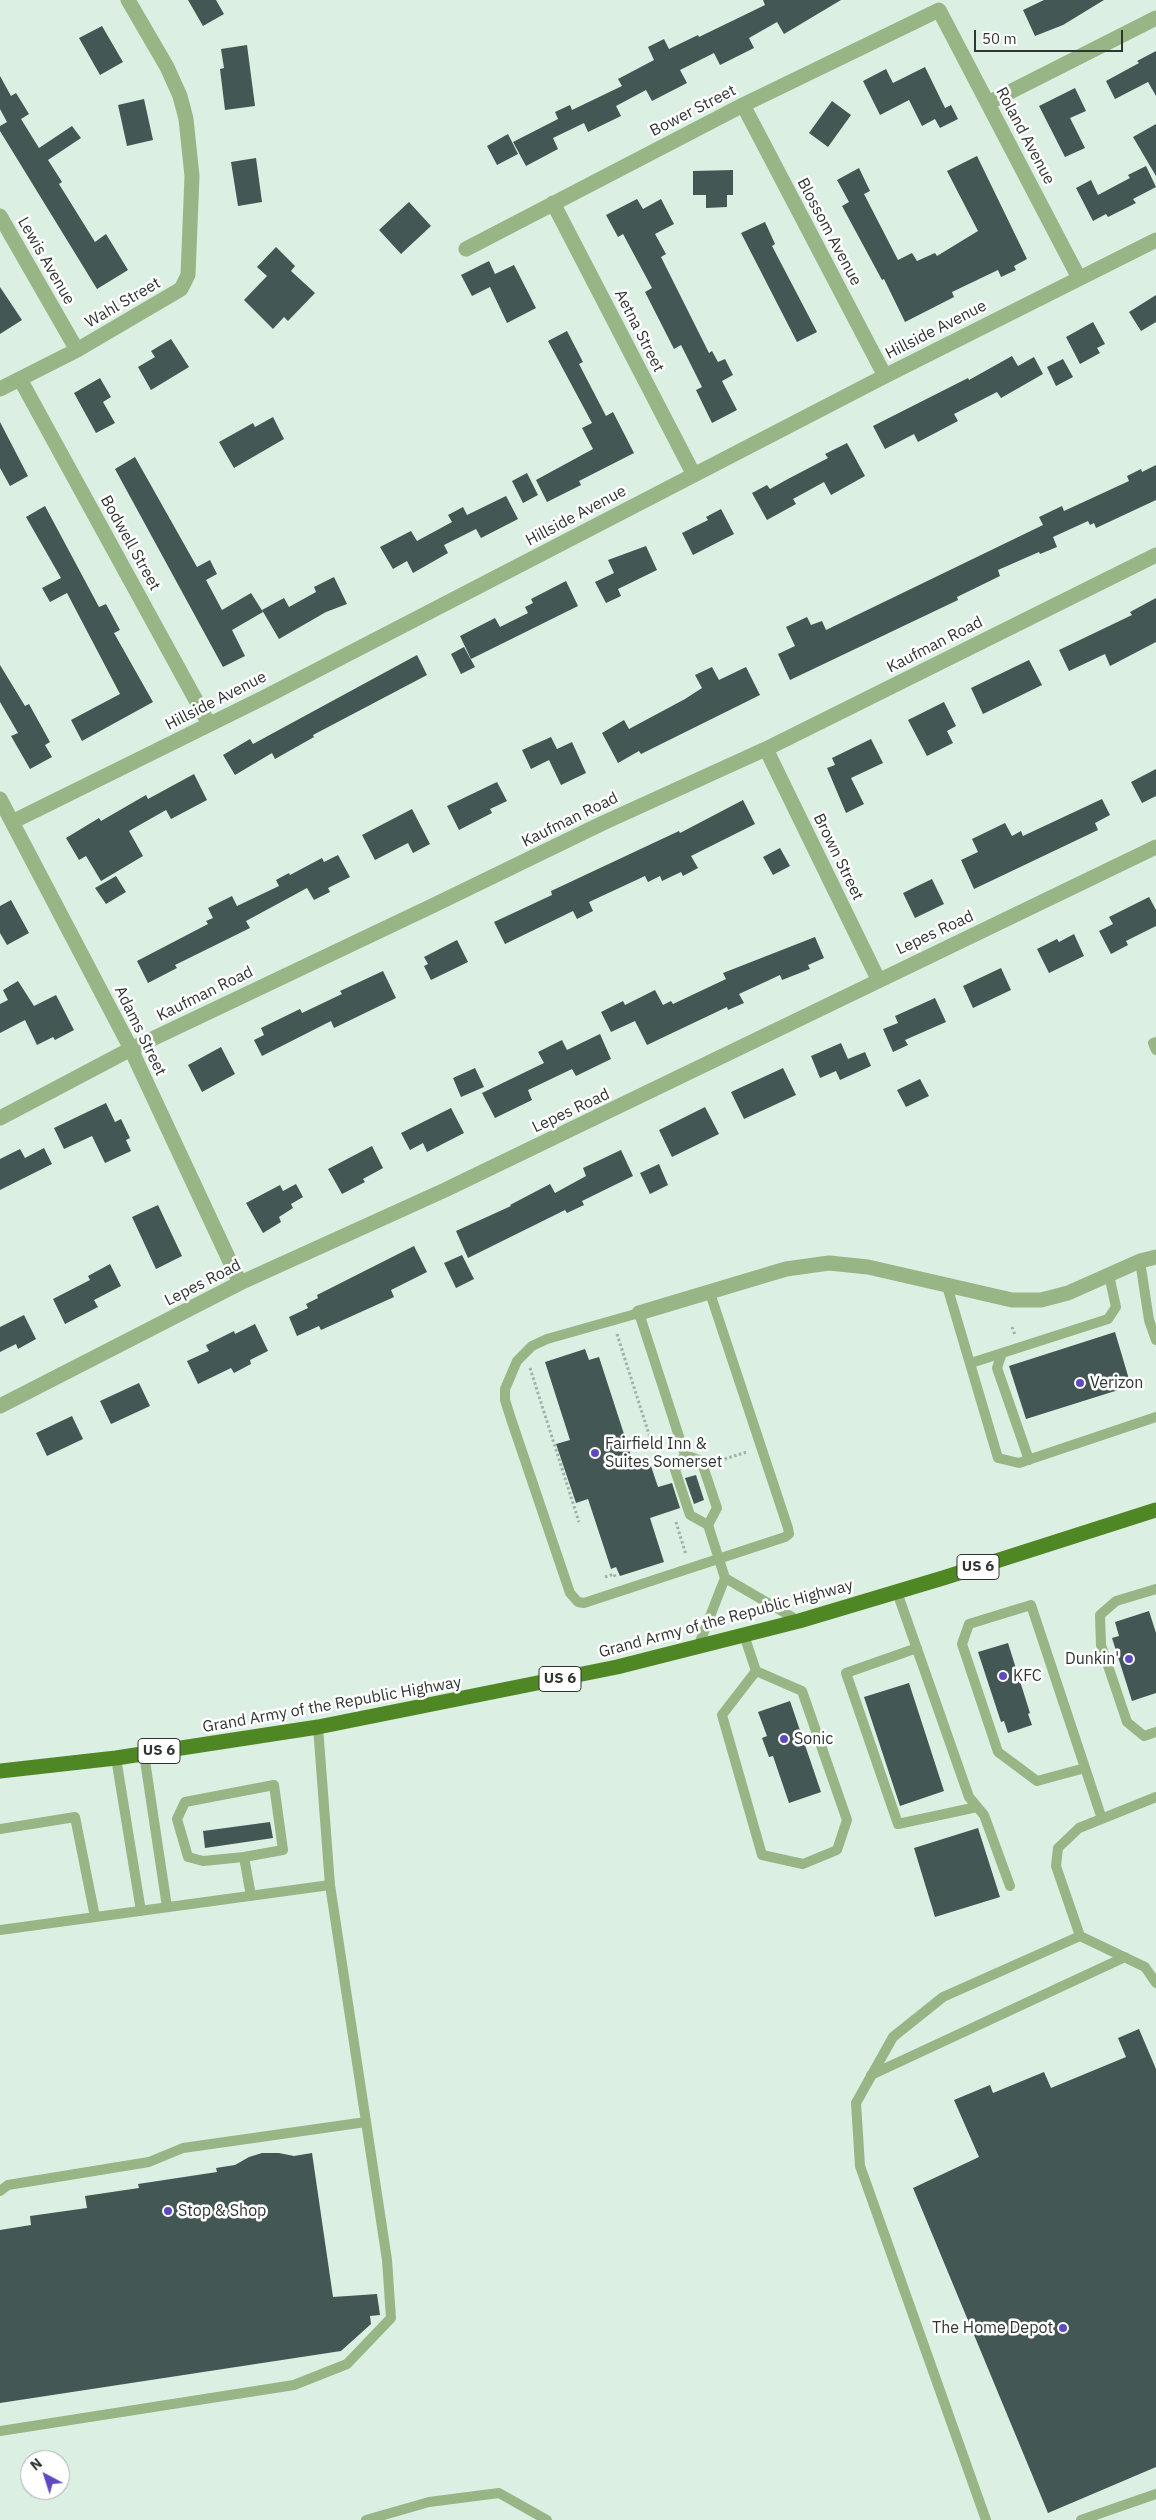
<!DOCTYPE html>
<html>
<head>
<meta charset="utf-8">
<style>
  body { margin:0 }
  #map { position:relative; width:1156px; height:2520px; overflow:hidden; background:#dbefe3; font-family:"IBM Plex Sans",sans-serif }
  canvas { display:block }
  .north { position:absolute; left:20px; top:2450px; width:50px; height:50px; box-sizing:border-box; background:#fff; border:1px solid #acafad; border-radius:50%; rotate:320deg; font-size:14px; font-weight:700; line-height:20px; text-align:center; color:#2f3632 }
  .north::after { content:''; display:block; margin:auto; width:18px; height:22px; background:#5e49c2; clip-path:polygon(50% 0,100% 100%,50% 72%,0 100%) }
  .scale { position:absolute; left:974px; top:30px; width:149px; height:22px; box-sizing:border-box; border:2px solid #2f3632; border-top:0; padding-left:6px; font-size:15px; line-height:18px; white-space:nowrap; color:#2f3632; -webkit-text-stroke:4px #fff; paint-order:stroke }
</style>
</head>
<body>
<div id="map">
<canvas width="1156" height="2520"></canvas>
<div class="north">N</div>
<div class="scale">50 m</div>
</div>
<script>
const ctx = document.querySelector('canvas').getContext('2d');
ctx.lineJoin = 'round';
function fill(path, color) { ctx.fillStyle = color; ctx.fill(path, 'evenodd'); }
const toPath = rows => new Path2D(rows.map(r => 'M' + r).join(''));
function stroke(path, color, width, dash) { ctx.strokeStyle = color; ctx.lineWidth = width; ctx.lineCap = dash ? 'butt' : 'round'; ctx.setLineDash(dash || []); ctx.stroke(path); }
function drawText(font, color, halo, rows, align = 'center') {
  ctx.font = font + ' "IBM Plex Sans",sans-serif'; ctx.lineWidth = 5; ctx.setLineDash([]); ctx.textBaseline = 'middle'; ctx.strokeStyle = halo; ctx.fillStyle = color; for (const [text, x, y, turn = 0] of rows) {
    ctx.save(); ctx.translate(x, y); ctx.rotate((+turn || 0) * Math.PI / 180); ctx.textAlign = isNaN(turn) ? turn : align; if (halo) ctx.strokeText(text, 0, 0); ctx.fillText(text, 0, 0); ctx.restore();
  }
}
fill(toPath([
  [188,0,216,0,224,14,203,26],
  [763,0,841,0,784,34,777,22,749,38,754,48,720,65,714,53,680,70,687,83,652,101,646,90,616,106,621,116,588,132,584,123,553,138,558,149,526,166,513,142,558,119,555,112,570,105,572,110,622,86,618,79,654,60,648,47,664,39,669,49,698,35,699,37,765,5],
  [1044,0,1104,0,1063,25,1035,36,1023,10],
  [102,26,123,62,100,75,79,38],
  [247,45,255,106,225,110,220,69,224,68,221,49],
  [1156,51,1156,96,1148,82,1115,99,1106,81,1139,63,1137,61],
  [925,67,945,108,951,105,958,119,940,128,935,119,922,126,909,100,880,115,863,81,886,69,893,83],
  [0,76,11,96,16,93,29,114,21,119,39,148,72,126,81,138,48,160,62,182,59,184,95,242,106,234,128,270,97,289,0,131,0,126,7,122,0,109],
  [1075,88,1086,111,1070,118,1085,148,1065,157,1039,106],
  [144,99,153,140,127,146,118,105],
  [832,101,851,115,828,147,809,133],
  [1156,124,1156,176,1133,137],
  [508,134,518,154,497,165,487,146],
  [977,156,1027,259,1014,266,1016,270,1001,277,998,270,952,292,954,297,905,322,884,279,882,280,842,206,849,202,837,180,859,168,870,191,864,194,898,260,912,253,917,261,935,253,937,256,978,231,947,171],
  [256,158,262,202,238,206,231,162],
  [1146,166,1156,187,1133,199,1136,203,1108,217,1106,214,1093,221,1076,188,1091,180,1098,195,1130,178,1128,175],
  [733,170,733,195,727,195,727,207,706,208,706,195,693,195,693,171],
  [637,199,643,209,661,199,674,224,655,234,666,254,661,257,709,353,712,351,718,362,725,359,733,375,722,381,737,410,712,423,696,390,702,387,681,345,674,349,645,292,652,288,623,234,618,237,606,215],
  [409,202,431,226,401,254,379,230],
  [765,222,775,244,772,246,817,332,797,342,741,233],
  [276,247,295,266,291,271,315,293,288,321,284,317,273,329,244,300,267,276,257,267],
  [489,261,495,274,514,265,536,308,507,323,490,287,472,296,461,275],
  [0,287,22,320,0,334],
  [1156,295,1156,322,1141,331,1129,312],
  [1093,322,1105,344,1097,348,1100,353,1080,364,1066,337],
  [567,331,583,362,579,364,606,416,613,412,634,453,579,481,581,485,547,502,536,480,593,449,582,428,592,423,548,341],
  [171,339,189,367,151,390,138,367,155,357,151,351],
  [1012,356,1018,366,1034,357,1043,374,1001,398,997,392,954,414,958,421,918,442,914,434,885,449,873,426,968,378,969,380],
  [1063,359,1073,377,1056,386,1047,367],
  [100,378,111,397,103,402,115,423,96,433,74,393],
  [273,417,284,439,234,468,219,442,253,423,255,427],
  [0,422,28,476,10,486,0,468],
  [847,443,865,476,831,495,824,482,793,499,796,504,767,520,752,493,767,485,770,489,786,480,828,458,825,454],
  [135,457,197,567,210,560,217,574,206,580,222,610,251,593,263,612,232,630,245,656,223,667,115,469],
  [1156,465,1156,500,1096,528,1094,523,1090,525,1088,521,1053,537,1057,547,1040,554,1039,552,998,570,1000,576,957,597,958,600,790,680,778,654,795,646,786,627,807,617,811,625,822,621,826,630,1043,525,1039,517,1062,506,1064,511,1129,481,1127,476,1141,469,1142,472],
  [527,473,538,495,523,503,512,481],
  [506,496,518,519,481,538,476,529,444,545,448,553,413,573,407,561,393,569,380,547,411,531,417,541,452,522,448,515,463,507,467,515],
  [45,506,99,607,106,604,120,630,114,633,153,702,82,741,71,720,120,694,67,593,50,602,42,588,61,578,26,517],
  [721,509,734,534,693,555,682,533,708,520,706,517],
  [646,546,657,570,618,589,621,596,606,603,595,582,614,573,608,560],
  [334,577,347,604,326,612,279,639,262,610,284,598,289,607,316,592,314,587],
  [566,581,578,606,471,659,460,636,495,618,500,627,528,613,525,607,533,603,531,599],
  [1156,598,1156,642,1110,666,1105,654,1069,671,1059,650,1132,615,1130,612],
  [464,647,475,667,461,674,451,654],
  [417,655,427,675,313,735,314,737,275,759,272,753,235,775,223,755,250,739,253,744],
  [1029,660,1042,685,983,714,971,688],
  [0,665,25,706,29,704,50,742,45,745,52,757,30,769,11,736,18,733,0,702],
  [712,667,719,680,746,667,760,695,641,754,639,751,618,763,602,733,624,720,629,729,685,699,702,688,695,675],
  [944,702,956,726,947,731,953,743,927,756,908,720],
  [551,737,557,749,572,742,586,773,561,785,549,760,531,769,522,750],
  [871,739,883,763,851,778,864,804,846,813,827,768,835,765,832,758],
  [1156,769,1156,796,1142,803,1131,782],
  [194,774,207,800,171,819,166,810,129,831,143,856,101,881,86,856,79,860,66,838,99,818,101,821,146,795,148,799],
  [497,782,507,801,490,809,492,813,459,830,447,806],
  [1102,799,1110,815,1095,823,1098,830,974,889,961,860,978,852,972,839,1005,823,1012,836,1021,831,1023,836],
  [743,800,755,824,691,856,698,868,683,876,681,872,662,881,660,876,648,882,645,876,589,902,593,911,577,919,573,911,505,944,494,922,552,895,551,891,679,831,680,833],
  [412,809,430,844,413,853,408,843,375,860,362,835],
  [780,848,790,866,773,875,763,857],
  [338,855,350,877,328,888,330,892,314,900,307,888,246,921,250,928,175,965,177,968,148,983,137,961,208,924,206,921,213,918,208,908,232,896,237,906,279,886,276,880,289,873,290,875,322,858,324,862],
  [116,876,126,892,106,904,95,888],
  [932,879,944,904,915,918,903,893],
  [1149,897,1156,910,1156,926,1126,941,1128,945,1111,954,1099,931,1113,924,1109,917],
  [11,900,29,933,7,945,0,933,0,906],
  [1074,934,1084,956,1049,973,1037,949,1057,939,1059,942],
  [815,937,824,958,808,965,810,969,782,980,780,975,739,994,744,1003,728,1010,727,1007,647,1045,635,1021,611,1032,601,1012,623,1001,625,1005,655,990,663,1005,671,1001,673,1004,726,979,723,973],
  [457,940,468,962,431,980,424,966,428,964,424,957],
  [1001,968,1011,990,973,1008,963,986],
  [383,971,396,998,334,1028,331,1021,262,1056,254,1040,264,1035,261,1028,300,1009,302,1013,342,994,340,991],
  [18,981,34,1006,56,995,74,1030,55,1040,53,1037,37,1045,25,1020,0,1033,0,1004,8,1000,3,990],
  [935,998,946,1022,905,1040,908,1045,893,1052,883,1029,898,1023,895,1016],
  [600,1034,611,1059,576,1076,572,1069,528,1090,532,1100,495,1118,482,1093,544,1063,538,1052,562,1040,567,1050],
  [841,1043,848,1059,865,1052,871,1066,840,1080,836,1071,820,1078,811,1056],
  [221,1047,235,1074,202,1092,188,1065],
  [475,1068,484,1087,461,1097,453,1078],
  [783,1068,796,1095,744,1119,731,1092],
  [920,1079,929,1096,906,1107,897,1090],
  [106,1103,115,1122,121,1119,130,1138,126,1140,131,1151,105,1163,92,1136,64,1149,54,1128],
  [705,1107,719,1134,672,1157,659,1130],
  [451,1108,464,1133,427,1152,423,1143,410,1150,401,1133],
  [372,1146,383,1168,363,1179,365,1182,342,1194,328,1169],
  [44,1148,52,1164,0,1190,0,1159,20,1149,25,1158],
  [621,1150,633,1176,582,1201,584,1205,567,1213,565,1210,468,1258,456,1231,511,1206,510,1205,550,1184,555,1193,586,1176,583,1168],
  [659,1164,668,1185,650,1194,640,1173],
  [296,1184,303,1197,291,1204,293,1208,279,1217,281,1222,263,1233,246,1203,280,1185,283,1191],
  [158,1205,182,1256,156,1269,132,1217],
  [414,1246,427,1272,391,1290,394,1297,321,1330,319,1326,297,1336,289,1317,308,1308,306,1304,318,1298,317,1295],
  [462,1255,474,1279,456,1288,444,1263],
  [110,1264,121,1286,94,1300,98,1307,65,1324,53,1299,90,1280,88,1276],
  [24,1315,36,1339,18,1349,16,1344,0,1352,0,1327],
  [255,1324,268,1351,250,1360,251,1364,234,1373,231,1368,198,1384,187,1361,209,1351,206,1345,234,1331,235,1334],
  [1115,1332,1131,1386,1026,1419,1009,1366],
  [585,1349,589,1360,599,1357,635,1468,650,1463,658,1487,672,1483,680,1508,650,1518,664,1562,620,1576,616,1567,611,1569,588,1499,576,1503,556,1444,570,1440,545,1362],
  [139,1383,150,1406,111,1424,100,1401],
  [72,1416,83,1439,47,1456,36,1433],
  [696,1475,704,1500,694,1504,685,1478],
  [1149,1611,1156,1633,1156,1693,1132,1701,1112,1638,1119,1636,1115,1622],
  [1008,1643,1030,1713,1028,1714,1032,1725,1008,1733,1004,1721,1001,1722,978,1652],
  [909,1683,944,1791,900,1806,864,1697],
  [790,1701,821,1792,789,1803,773,1756,769,1757,762,1738,767,1736,758,1712],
  [270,1822,273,1838,205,1848,203,1831],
  [978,1828,1000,1897,935,1917,914,1848],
  [1139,2029,1156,2069,1156,2467,1048,2513,913,2188,979,2157,954,2100,990,2085,993,2093,1044,2072,1051,2088,1126,2057,1118,2038],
  [262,2153,279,2153,294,2156,312,2153,333,2297,377,2294,380,2315,370,2316,371,2324,341,2351,0,2403,0,2230,31,2225,30,2216,87,2208,85,2196,139,2188,138,2184,217,2172,216,2168,235,2165,249,2157]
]), '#435754');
stroke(toPath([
  [1012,1327,1015,1335],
  [617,1334,660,1469],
  [530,1368,579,1522],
  [715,1462,747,1452],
  [676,1522,686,1555],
  [605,1577,614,1574,616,1579]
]), '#a2b2a9', 3, [2.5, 2.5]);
stroke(toPath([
  [1156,1042,1153,1043,1156,1050],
  [1140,1261,1149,1320,1156,1340],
  [947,1286,998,1458,1019,1463,1156,1417],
  [1002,1353,997,1368,1029,1460],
  [971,1363,1108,1319,1116,1307,1109,1275],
  [685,1455,639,1313,547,1339,532,1346,517,1361,505,1389,505,1400,511,1419,570,1593,578,1602,584,1603,785,1537,789,1534,788,1528,710,1293],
  [725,1578,799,1621],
  [1156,1589,1116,1601,1100,1615,1101,1645,1127,1722,1144,1736,1156,1732],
  [897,1592,969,1797,984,1815,1010,1886],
  [744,1635,756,1671,802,1691,847,1820,837,1850,803,1864,762,1855,722,1715,756,1671],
  [698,1647,725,1578,708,1525,690,1515,675,1470,685,1455,699,1460,702,1463,717,1508,708,1525],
  [917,1648,846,1673,898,1824,977,1807],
  [318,1727,330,1885],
  [144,1754,167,1907],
  [116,1758,141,1911],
  [1085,1768,1037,1781,998,1752,962,1644,969,1624,1031,1605,1102,1819],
  [0,1829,75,1817,95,1917],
  [244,1857,203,1861,188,1857,177,1819,185,1802,274,1785,283,1850,244,1857,251,1896],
  [0,1930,330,1885,387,2260,391,2318,347,2364,294,2385,0,2431],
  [1080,1936,1145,1967,1156,1983],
  [871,2075,1125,1957],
  [0,2191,8,2185,149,2162,183,2148,366,2122],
  [366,2520,429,2502,499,2493,547,2520],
  [986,2520,860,2166,856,2103,893,2037,943,1997,1080,1936,1056,1866,1058,1848,1079,1828,1156,1797],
  [1081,2520,1156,2494]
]), '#97b585', 10);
stroke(toPath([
  [988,103,1156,18],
  [743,105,885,376],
  [553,203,694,475],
  [0,216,77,350],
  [466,249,743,105,939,10,1079,278],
  [20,379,209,724],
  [0,389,77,350,181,289,188,275,192,176,186,119,180,96,167,67,128,0],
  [766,749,878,979],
  [0,799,128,1043,240,1283],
  [12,822,265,697,887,375,1156,240],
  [0,1118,129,1050,432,906,603,823,770,747,1156,555],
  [639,1313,786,1269,829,1263,868,1267,1012,1300,1041,1300,1068,1293,1140,1261,1156,1257],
  [0,1406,240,1283,445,1190,1156,847]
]), '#97b585', 15);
stroke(toPath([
  [0,1771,116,1758,318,1727,617,1667,799,1621,943,1578,1156,1510]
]), '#508725', 15);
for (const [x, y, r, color] of [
  [1080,1383,5,"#5e49c2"],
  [595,1453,5,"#5e49c2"],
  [1129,1659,5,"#5e49c2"],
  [1003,1676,5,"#5e49c2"],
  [784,1739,5,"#5e49c2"],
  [168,2211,5,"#5e49c2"],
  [1063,2328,5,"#5e49c2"]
]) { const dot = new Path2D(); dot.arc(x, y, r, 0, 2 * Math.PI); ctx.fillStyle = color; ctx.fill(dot); stroke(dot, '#fff', 2); }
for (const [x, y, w] of [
  [978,1567,42],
  [560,1679,42],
  [159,1751,42]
]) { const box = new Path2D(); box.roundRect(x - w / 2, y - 12.5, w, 25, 4); ctx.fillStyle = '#fff'; ctx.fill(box); stroke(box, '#2f3632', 1); }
drawText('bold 15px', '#2f3632', null, [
  ["US 6",978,1567],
  ["US 6",560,1679],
  ["US 6",159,1751]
]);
drawText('16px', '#2f3632', '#fff', [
  ["Bower Street",693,111,-27],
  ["Roland Avenue",1025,136,62],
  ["Blossom Avenue",829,232,62],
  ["Lewis Avenue",46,261,60],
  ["Wahl Street",123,303,-30],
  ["Hillside Avenue",936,330,-27],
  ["Aetna Street",639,331,63],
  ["Hillside Avenue",576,516,-28],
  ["Bodwell Street",130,543,61],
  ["Kaufman Road",935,645,-27],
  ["Hillside Avenue",216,701,-27],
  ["Kaufman Road",570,820,-26],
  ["Brown Street",838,857,64],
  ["Lepes Road",935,933,-25],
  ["Kaufman Road",205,994,-26],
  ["Adams Street",140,1031,64],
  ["Lepes Road",571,1111,-25],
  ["Lepes Road",203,1283,-27],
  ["Grand Army of the Republic Highway",726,1619,-15],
  ["Grand Army of the Republic Highway",332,1705,-10]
]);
drawText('16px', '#2f3632', '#fff', [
  ["Verizon",1090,1383],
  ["Fairfield Inn &",605,1444],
  ["Suites Somerset",605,1462],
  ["Dunkin'",1119,1659,"right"],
  ["KFC",1013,1676],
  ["Sonic",794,1739],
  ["Stop & Shop",178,2211],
  ["The Home Depot",1053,2328,"right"]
], 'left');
</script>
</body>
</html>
